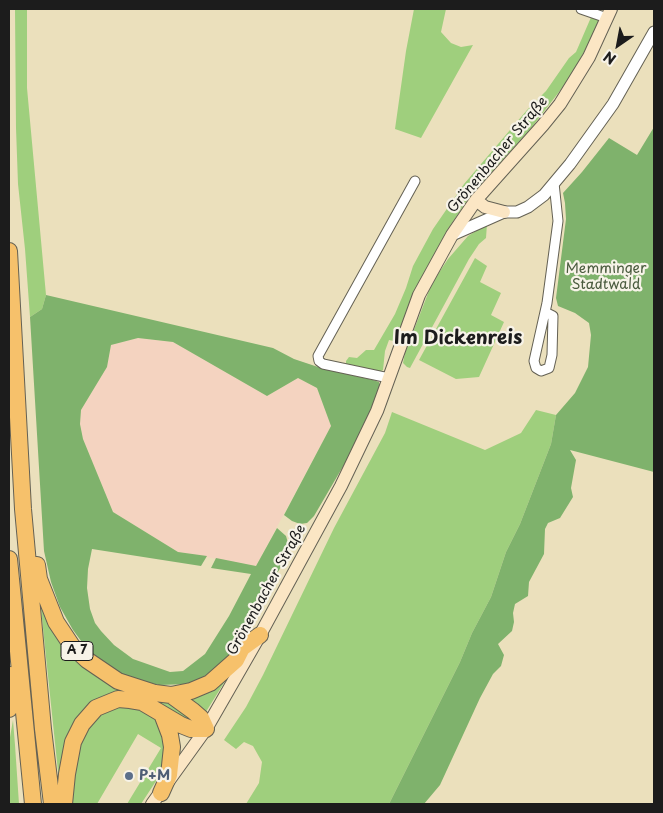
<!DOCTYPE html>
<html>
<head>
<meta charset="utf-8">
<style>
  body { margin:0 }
  #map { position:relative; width:663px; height:813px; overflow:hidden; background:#ebe0bc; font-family:"Playpen Sans",sans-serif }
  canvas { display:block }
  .frame { position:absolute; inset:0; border:10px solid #1c1c1c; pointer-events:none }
  .north { position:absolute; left:593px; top:20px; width:50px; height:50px; -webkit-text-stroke:4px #f7f3e8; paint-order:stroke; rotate:213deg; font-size:14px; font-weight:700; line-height:20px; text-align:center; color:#1c1c1c }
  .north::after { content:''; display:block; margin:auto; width:18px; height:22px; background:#1c1c1c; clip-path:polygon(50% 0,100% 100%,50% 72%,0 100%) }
</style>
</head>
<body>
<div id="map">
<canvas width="663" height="813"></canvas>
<div class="frame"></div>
<div class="north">N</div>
</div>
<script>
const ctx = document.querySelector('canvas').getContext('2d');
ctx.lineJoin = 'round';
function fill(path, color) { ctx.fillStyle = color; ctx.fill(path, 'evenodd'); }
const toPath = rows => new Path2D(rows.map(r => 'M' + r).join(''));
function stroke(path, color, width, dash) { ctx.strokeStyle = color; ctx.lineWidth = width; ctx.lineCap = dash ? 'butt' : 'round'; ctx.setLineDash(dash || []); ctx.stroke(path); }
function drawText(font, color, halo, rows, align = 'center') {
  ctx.font = font + ' "Playpen Sans",sans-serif'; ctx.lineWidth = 4.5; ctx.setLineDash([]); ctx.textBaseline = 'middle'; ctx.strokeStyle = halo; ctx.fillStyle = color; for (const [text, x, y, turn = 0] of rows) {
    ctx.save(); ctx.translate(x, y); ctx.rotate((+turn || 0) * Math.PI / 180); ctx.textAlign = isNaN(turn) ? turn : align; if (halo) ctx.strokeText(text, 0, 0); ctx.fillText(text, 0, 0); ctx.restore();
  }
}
fill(toPath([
  [138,338,173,342,267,396,298,378,317,388,331,426,256,566,178,552,113,512,83,439,80,424,81,410,107,367,111,345]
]), '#f4d3c0');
fill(toPath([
  [15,9,27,9,27,88,46,295,42,309,30,317,25,249,18,184,16,128],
  [414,9,446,9,441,32,451,43,461,47,473,45,421,138,395,129,406,51],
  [592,15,599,20,599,25,569,79,532,127,470,196,448,229,427,268,394,341,389,340,385,351,383,370,379,372,346,365,346,361,349,357,357,358,366,350,374,350,395,314,406,288,413,266,433,229,464,184,527,110,546,91,569,58,576,52],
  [487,224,486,238,479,244,469,259,410,368,407,367,403,363,405,353,432,283,448,259,468,236],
  [475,258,487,266,480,282,501,293,491,315,504,322,479,377,456,379,419,360],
  [536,410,556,415,551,444,520,524,506,552,491,597,472,633,460,662,389,804,246,804,259,783,262,762,253,746,244,742,236,749,224,740,246,707,263,675,334,528,385,433,392,412,485,450,521,433],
  [44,608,64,644,167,702,196,723,105,697,59,781,41,609],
  [227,678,204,715,185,698],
  [125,705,150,713,158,721,166,735,166,761,160,775,141,804,127,804,161,748,138,734,97,804,71,804,76,753,92,718],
  [13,720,15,745,19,804,9,804,9,743]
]), '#9fcf7d');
fill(toPath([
  [654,127,654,472,570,450,576,460,571,488,573,497,560,518,548,523,545,529,544,554,529,582,528,596,515,604,513,613,514,622,512,631,498,644,504,655,501,666,493,674,480,698,440,785,424,804,389,804,460,662,472,633,491,597,506,552,520,524,551,444,556,415,575,393,588,367,591,335,589,323,575,313,558,306,556,298,566,219,565,203,563,193,582,172,609,138,637,155],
  [46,295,273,348,294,359,324,369,373,380,379,382,380,386,363,429,352,451,314,516,307,523,300,524,292,521,284,515,331,426,317,388,298,378,267,396,173,342,138,338,111,345,107,367,81,410,80,424,83,439,113,512,178,552,207,556,201,566,92,549,88,569,87,588,90,609,95,623,101,631,114,645,133,659,170,672,183,671,205,654,229,616,251,574,211,568,216,558,256,566,277,528,286,536,288,543,287,552,282,565,226,660,210,673,190,684,159,685,142,681,122,674,103,663,87,649,73,630,60,607,51,582,44,551,30,317,42,309]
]), '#7fb26c');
const minor = toPath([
  [581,9,607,18],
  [545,312,553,316,552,355,549,368,541,371,536,368,534,361,547,303,558,221,554,183],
  [389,378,323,364,319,361,318,356,415,181]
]);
const tertiary = toPath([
  [452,235,504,212,517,212,528,207,544,195,570,164,613,104,654,32]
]);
const secondary = toPath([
  [476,200,485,207,504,212],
  [152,804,206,729,260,635,341,486,377,411,419,295,452,235,476,200,543,125,560,104,589,57,611,9]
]);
const motorway = toPath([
  [9,251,23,509,43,729,52,804],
  [9,559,33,804],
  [37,565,39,579,56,622,72,646,87,660,118,681,155,693,171,695,193,711,201,718,206,729,191,729,181,725,142,702,130,700,118,699,96,708,82,724,73,742,67,774,64,804],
  [171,695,191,691,210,683,236,660,242,648,260,635],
  [9,709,11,689,10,675],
  [161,793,169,775,172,747,170,735,162,714]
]);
stroke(minor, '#646154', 11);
stroke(tertiary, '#646154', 13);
stroke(secondary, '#646154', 14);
stroke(motorway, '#646154', 18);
stroke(minor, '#fff', 9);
stroke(tertiary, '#fff', 11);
stroke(secondary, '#fbe6c4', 12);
stroke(motorway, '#f6c16b', 16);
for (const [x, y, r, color] of [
  [129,776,5,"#5c6f8a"]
]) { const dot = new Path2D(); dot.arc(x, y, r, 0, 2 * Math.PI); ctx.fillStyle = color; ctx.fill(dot); stroke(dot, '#f7f3e8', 2); }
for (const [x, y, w] of [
  [77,651,32]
]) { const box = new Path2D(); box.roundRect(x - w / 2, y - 9.5, w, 19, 4); ctx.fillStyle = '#f7f3e8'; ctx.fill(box); stroke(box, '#1c1c1c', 1); }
drawText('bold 12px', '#1c1c1c', null, [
  ["A 7",77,651]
]);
drawText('14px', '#1c1c1c', '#f7f3e8', [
  ["Grönenbacher Straße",498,155,-50],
  ["Grönenbacher Straße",267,590,-61]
]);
drawText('14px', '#4a5b3e', '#f7f3e8', [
  ["Memminger",606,269],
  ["Stadtwald",606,285]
]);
drawText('bold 14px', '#4e5e75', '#f7f3e8', [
  ["P+M",139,776]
], 'left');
drawText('bold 19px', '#1c1c1c', '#f7f3e8', [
  ["Im Dickenreis",458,339]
]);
</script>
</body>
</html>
